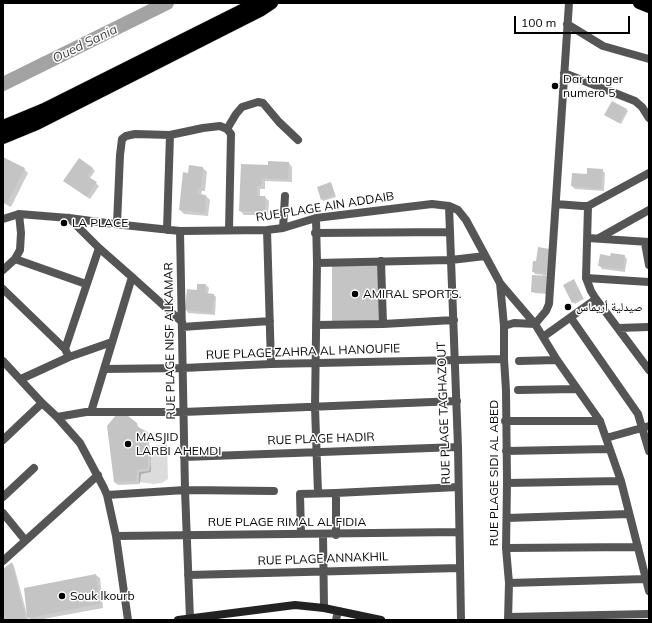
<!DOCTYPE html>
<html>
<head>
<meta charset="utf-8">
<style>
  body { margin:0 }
  #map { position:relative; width:652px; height:623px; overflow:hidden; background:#fff; font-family:Mulish,sans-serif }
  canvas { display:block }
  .frame { position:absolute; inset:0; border:4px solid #000; pointer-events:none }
  .scale { position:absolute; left:514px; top:16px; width:116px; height:18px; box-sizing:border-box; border:2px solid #000; border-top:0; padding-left:5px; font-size:12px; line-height:14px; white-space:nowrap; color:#000; -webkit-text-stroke:3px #fff; paint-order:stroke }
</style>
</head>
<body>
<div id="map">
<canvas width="652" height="623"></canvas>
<div class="frame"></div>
<div class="scale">100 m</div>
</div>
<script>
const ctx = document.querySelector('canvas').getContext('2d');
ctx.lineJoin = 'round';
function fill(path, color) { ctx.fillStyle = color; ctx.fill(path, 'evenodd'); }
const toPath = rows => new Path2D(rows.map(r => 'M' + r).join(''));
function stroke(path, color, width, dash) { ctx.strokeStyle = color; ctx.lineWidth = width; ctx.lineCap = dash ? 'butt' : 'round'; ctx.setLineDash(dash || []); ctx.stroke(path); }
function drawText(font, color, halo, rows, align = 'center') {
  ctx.font = font + ' Mulish,"Noto Naskh Arabic",sans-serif'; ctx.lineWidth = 3; ctx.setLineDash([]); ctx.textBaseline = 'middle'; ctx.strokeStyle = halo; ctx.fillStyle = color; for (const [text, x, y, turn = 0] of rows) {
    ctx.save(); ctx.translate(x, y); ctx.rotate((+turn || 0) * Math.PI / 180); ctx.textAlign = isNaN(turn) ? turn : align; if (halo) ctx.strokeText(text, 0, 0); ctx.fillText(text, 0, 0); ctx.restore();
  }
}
fill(toPath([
  [167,444,168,479,162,483,153,484,139,482,139,472,149,471,151,463,150,454,151,446]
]), '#dcdcdc');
fill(toPath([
  [626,109,628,111,621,124,607,116],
  [3,159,24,169,28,173,11,207,3,203],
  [289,163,292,167,292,182,265,181,265,189,260,189,260,197,265,197,269,201,268,215,244,215,240,211,269,166],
  [92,168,95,171,90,178,99,186,90,199,67,183],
  [203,168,207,172,205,191,202,191,201,195,206,196,210,200,208,216,184,214,180,210,189,174],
  [602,170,605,173,604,191,575,189,572,186,587,175],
  [331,183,336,197,323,201,322,199],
  [549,250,548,276,545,275,548,279,547,294,534,293,532,291,543,275,535,274,533,271,537,262],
  [624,256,627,259,625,272,602,269,600,266,611,257],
  [575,282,584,299,575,304,573,302],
  [198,285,206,285,209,288,208,294,214,295,216,297,215,315,188,313,186,310,187,291,198,291],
  [136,424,141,430,151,437,149,443,151,455,151,472,141,474,140,484,118,485,114,482],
  [12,563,14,566,27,615,96,575,100,578,103,608,38,620,31,620,27,616,28,620,3,620,3,570]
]), '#0003');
stroke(toPath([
  [3,84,167,3]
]), '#a3a3a3', 14);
fill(toPath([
  [612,101,627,109,619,123,604,115],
  [3,157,25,168,7,204,3,202],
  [79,158,93,168,87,176,97,182,87,197,63,181],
  [268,161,289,162,288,179,262,178,261,186,257,186,257,196,265,196,265,212,239,211,241,164,268,165],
  [189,165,203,167,201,188,198,188,198,194,206,195,205,213,179,210,183,172,188,173],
  [587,168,603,169,601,189,571,186,572,173,587,174],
  [331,182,335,195,321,200,317,187],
  [538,247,549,249,546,274,532,272,533,261,536,261],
  [611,253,625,255,623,269,598,266,600,254,610,256],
  [332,265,379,265,379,322,332,322],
  [532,275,547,276,546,293,531,292],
  [574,279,583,298,572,303,563,285],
  [197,284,206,284,205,293,214,294,212,313,185,310,187,289,197,290],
  [116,415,127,415,137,423,138,427,148,432,146,439,148,450,148,468,137,470,136,481,114,482,107,426],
  [12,562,26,620,3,620,3,569],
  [96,574,100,604,27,618,24,588]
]), '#c4c4c4');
const highway = toPath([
  [639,3,649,7],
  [3,126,44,109,256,3],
  [3,138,37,124,260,11,272,3]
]);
stroke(highway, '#dbdbdb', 13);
stroke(toPath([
  [567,24,603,46,649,59],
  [564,73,635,101,642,107,649,118],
  [227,129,236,114,242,107,258,102,263,103,279,122,298,140],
  [556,204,582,206,588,206,649,173],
  [449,206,458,447,461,620],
  [588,206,586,278,591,291,596,299,649,370],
  [69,218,99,248,132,277,182,322],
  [316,218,317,263,315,407,318,493],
  [3,219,19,214,69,218,114,224,180,231,267,230,283,228,316,218,432,204,449,206,458,210,466,220,500,283,535,324,557,360,600,421,621,481,649,591],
  [117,224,120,155,122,139,126,136,135,134,170,135],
  [283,228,285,196],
  [167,230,170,135,203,128,220,126,227,129,231,134,229,230],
  [267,230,271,364],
  [180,231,185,490,190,619],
  [315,233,450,232],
  [588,238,649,242],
  [599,238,649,210],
  [645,243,649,265],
  [15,259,86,284],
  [381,261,383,324],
  [317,263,451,260,485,256],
  [3,270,15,259,20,250,21,233,19,214],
  [586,278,649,282],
  [500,283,504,326,504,359,506,390,507,483,506,548,509,583,508,620],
  [3,289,65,349],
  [571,318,638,414,649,451],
  [316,325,383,324,454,320],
  [504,326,514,323,535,324,546,311,549,304,569,3],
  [182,327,270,321],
  [618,328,649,327],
  [543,337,596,299],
  [69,357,65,349,99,248],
  [3,361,42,403,57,417,80,443,104,488,107,495,116,536,128,620],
  [519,361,557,360],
  [104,369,183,368,271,364,504,359],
  [21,379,69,357,112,342],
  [518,390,577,389],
  [91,412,132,277],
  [57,417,86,412,183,412,457,401],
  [505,421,600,421],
  [606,438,649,426],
  [3,440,42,403],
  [506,451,609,449],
  [184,457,458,447],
  [507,483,621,481],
  [107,495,185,490,274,491],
  [3,497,34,468],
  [3,513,25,540],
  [507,518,629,514],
  [301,534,300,494,336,493,458,487],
  [323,534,324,608],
  [336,535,336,493],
  [116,536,459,532],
  [506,548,638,547],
  [3,561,98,475],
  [188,575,459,568],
  [509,583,646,579],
  [509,617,649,614],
  [336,620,338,611]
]), '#555', 8);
stroke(toPath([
  [178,620,295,605,324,608,381,620]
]), '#222', 8);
stroke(highway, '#000', 12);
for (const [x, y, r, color] of [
  [555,86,4,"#000"],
  [64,223,4,"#000"],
  [355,294,4,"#000"],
  [568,307,4,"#000"],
  [128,444,4,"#000"],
  [62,596,4,"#000"]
]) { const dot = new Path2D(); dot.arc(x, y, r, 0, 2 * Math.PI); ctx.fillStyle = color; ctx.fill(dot); stroke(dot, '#fff', 1.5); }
drawText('12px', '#000', '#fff', [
  ["Dar tanger",563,79],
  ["numero 5",563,93],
  ["LA PLACE",72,223],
  ["AMIRAL SPORTS.",363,294],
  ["صيدلية أريماس",576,307],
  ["MASJID",136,437],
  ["LARBI AHEMDI",136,451],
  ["Souk lkourb",70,596]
], 'left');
drawText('12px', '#000', '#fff', [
  ["RUE PLAGE AIN ADDAIB",325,207,-9],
  ["RUE PLAGE NISF ALKAMAR",170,341,-91],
  ["RUE PLAGE ZAHRA AL HANOUFIE",303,352,-2],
  ["RUE PLAGE TAGHAZOUT",444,413,-92],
  ["RUE PLAGE HADIR",321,439,-2],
  ["RUE PLAGE SIDI AL ABED",494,473,-90],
  ["RUE PLAGE RIMAL AL FIDIA",287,522],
  ["RUE PLAGE ANNAKHIL",323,559,-2]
]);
drawText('italic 13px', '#444', '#fff', [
  ["Oued Sania",85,44,-26]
]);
</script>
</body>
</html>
